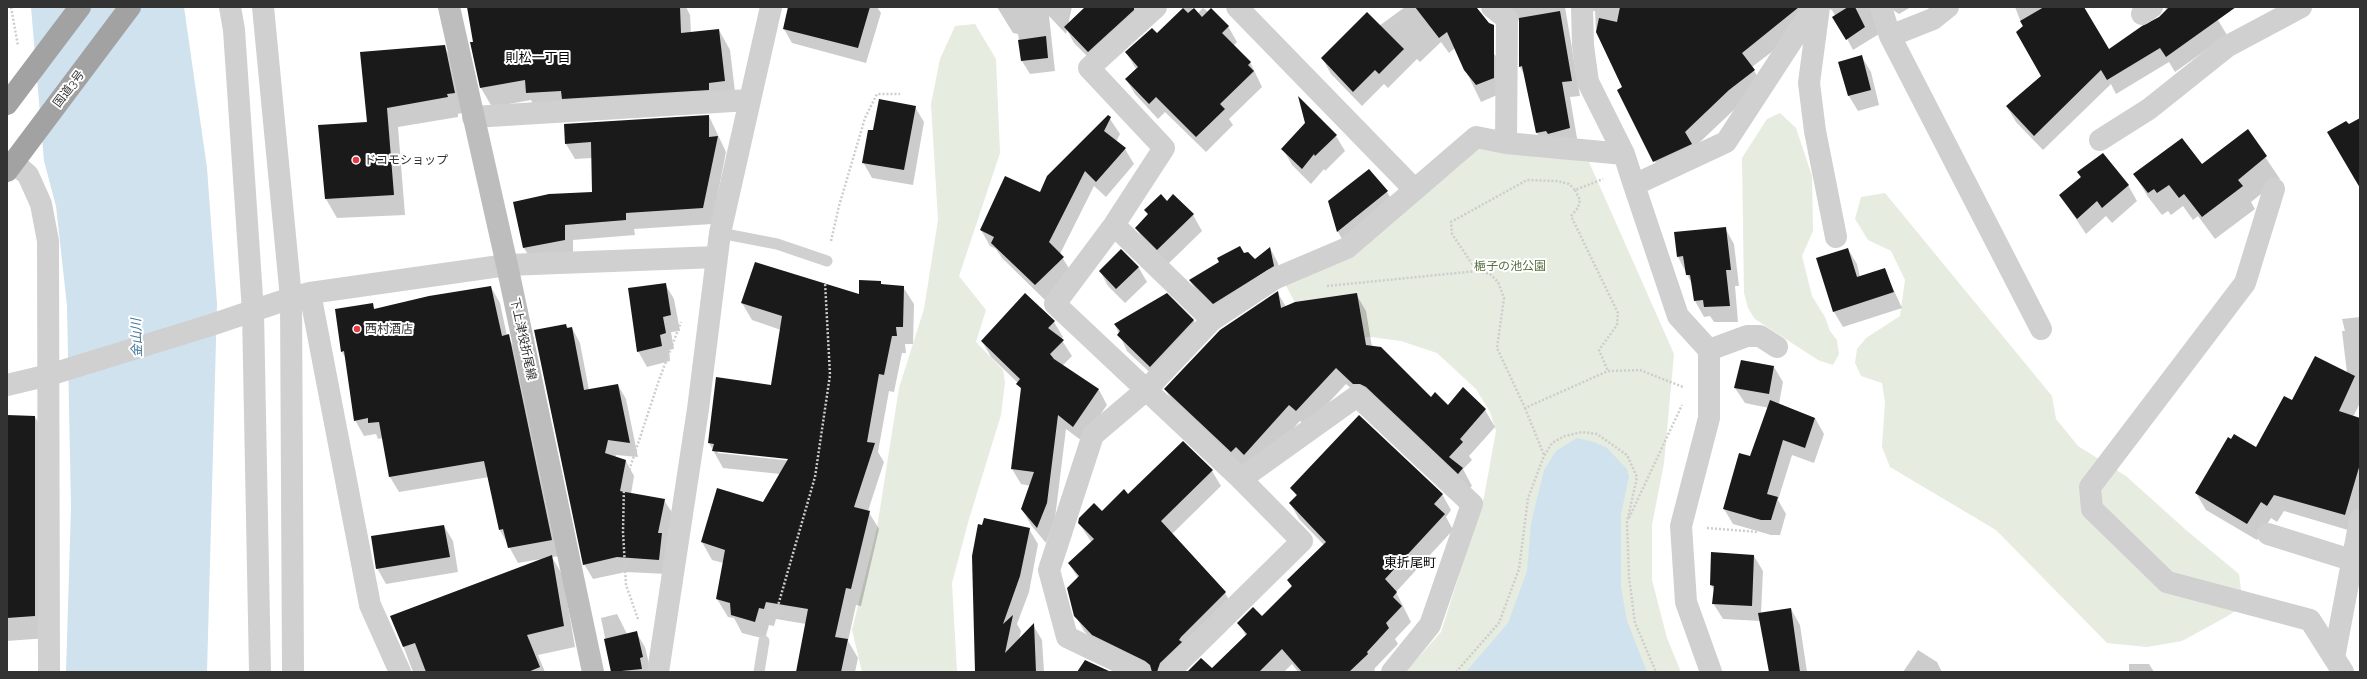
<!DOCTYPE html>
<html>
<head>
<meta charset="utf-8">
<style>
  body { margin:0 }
  #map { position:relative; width:2367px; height:679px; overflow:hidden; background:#fff; font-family:Raleway,sans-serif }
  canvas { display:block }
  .frame { position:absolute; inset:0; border:8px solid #333; pointer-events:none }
</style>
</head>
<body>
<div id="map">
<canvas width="2367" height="679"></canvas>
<div class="frame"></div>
</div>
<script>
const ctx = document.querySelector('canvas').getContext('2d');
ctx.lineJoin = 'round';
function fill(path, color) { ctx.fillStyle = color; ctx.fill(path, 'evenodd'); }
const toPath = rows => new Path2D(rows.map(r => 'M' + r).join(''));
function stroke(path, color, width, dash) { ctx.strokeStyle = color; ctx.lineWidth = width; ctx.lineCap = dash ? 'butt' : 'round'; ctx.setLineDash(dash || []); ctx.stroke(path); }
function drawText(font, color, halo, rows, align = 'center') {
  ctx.font = font + ' Raleway,"Noto Sans JP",sans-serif'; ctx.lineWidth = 4; ctx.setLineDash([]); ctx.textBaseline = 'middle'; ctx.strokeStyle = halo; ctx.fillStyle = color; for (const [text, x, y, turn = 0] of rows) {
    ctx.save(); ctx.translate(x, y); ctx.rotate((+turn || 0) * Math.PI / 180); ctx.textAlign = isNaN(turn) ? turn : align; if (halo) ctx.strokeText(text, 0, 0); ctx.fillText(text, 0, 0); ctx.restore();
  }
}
fill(toPath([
  [975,24,996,59,1000,153,959,276,986,310,976,342,1003,370,1005,382,1001,415,969,519,952,583,957,672,862,672,852,630,877,528,899,388,924,309,938,220,931,104,940,59,955,26],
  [1780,113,1796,128,1812,176,1813,231,1802,256,1812,296,1825,317,1830,331,1837,340,1839,354,1833,365,1818,360,1755,319,1748,308,1744,293,1742,158,1767,119],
  [1480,148,1589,162,1674,354,1664,463,1652,525,1652,580,1667,638,1681,672,1405,672,1441,632,1484,497,1496,431,1490,412,1476,389,1437,353,1401,341,1371,337,1315,340,1284,282,1450,165],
  [1885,193,2052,396,2056,419,2078,446,2126,476,2186,530,2239,574,2243,606,2226,617,2182,641,2147,647,2107,643,1996,530,1890,467,1882,447,1885,402,1882,383,1861,376,1855,363,1857,349,1866,338,1900,316,1905,280,1891,251,1868,240,1855,219,1861,197]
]), '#e6ecdf');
fill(toPath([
  [31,7,184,7,207,168,217,304,207,672,66,672,71,507,67,306,56,206,44,161],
  [1577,438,1594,442,1607,448,1627,469,1629,477,1621,514,1621,587,1627,621,1647,672,1466,672,1508,623,1527,571,1531,523,1544,470,1556,451]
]), '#cfe2ee');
fill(toPath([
  [468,7,686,7,690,15,691,33,719,30,730,50,736,100,538,113,531,100,492,107,481,88],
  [789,7,877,7,881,13,866,63,792,43,784,29],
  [997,7,1072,7,1068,25,1087,7,1143,7,1098,67,1074,43,1067,30,1066,34,1049,16,1055,71,1030,74,1022,61,1018,34,1013,33],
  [1185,7,1191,7,1197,14,1203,8,1228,26,1237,42,1233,46,1250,62,1262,87,1229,119,1233,125,1206,152,1165,112,1158,119,1135,94,1126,79,1136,69,1126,52,1157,35],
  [1405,7,1461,7,1502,65,1502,93,1481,102,1455,48,1449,53,1441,42,1420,62,1417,59,1388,88,1384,84,1362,106,1331,74,1322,58,1379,26],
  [1490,7,1565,7,1580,96,1570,97,1578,144,1546,148,1537,133,1524,74,1520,67,1519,21,1509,12],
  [1586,7,1911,7,1899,14,1893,10,1879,34,1853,50,1832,10,1828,9,1752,67,1763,86,1738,106,1663,177,1618,90,1624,87,1596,31,1595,11,1588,11],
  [2015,7,2083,7,2109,51,2160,18,2167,10,2164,7,2210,7,2227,35,2175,72,2169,62,2116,94,2111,84,2043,150,2016,122,2007,107,2042,76],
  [444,46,455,65,466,112,458,114,458,117,398,127,405,215,337,218,326,199,319,126,368,123],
  [1862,57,1871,72,1879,105,1858,111,1849,96],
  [915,107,924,122,913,185,872,178,863,162,874,132],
  [709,116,726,152,712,224,634,229,635,235,573,240,573,255,533,263,524,248,514,203,593,193,592,158,575,159,566,144,565,125],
  [1108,116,1120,134,1116,142,1125,149,1134,164,1106,197,1094,186,1060,254,1072,273,1045,300,1002,258,996,249,990,246,981,230,1041,194],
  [2247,130,2280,179,2251,202,2255,209,2215,239,2198,216,2193,220,2183,206,2171,215,2168,211,2162,215,2148,197,2135,175,2202,165],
  [1336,136,1345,151,1325,171,1324,169,1311,184,1292,165,1283,149],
  [2078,172,2128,185,2137,201,2112,223,2106,216,2086,234,2060,195,2081,178],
  [1387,192,1396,207,1347,247,1338,232,1329,202],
  [1167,203,1193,215,1202,231,1167,265,1145,243,1136,228,1148,215,1146,210],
  [1725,228,1734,244,1739,286,1735,286,1738,322,1714,322,1710,316,1704,317,1695,301,1693,286,1678,257],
  [1270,248,1278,263,1281,281,1223,318,1199,295,1190,281,1243,254,1255,260],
  [1848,249,1857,264,1860,277,1884,269,1902,308,1843,327,1834,312,1818,258],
  [1121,251,1139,268,1147,282,1125,303,1108,286,1100,271],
  [880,282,882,285,903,287,914,304,913,344,905,344,906,353,902,353,894,392,889,391,878,452,884,462,868,511,879,529,861,606,856,605,848,641,858,658,855,672,797,672,806,624,776,619,774,626,769,625,765,639,742,633,734,618,728,617,717,599,724,563,712,560,702,542,763,503,780,474,723,468,709,443,772,386,781,330,752,320,742,303,861,296],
  [718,451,793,459,793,461,718,453],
  [665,284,674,299,680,331,671,332,674,349,669,350,670,361,647,367,638,351],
  [491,287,500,303,507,336,517,351,561,556,552,557,563,576,575,647,538,655,545,672,413,672,392,616,541,559,518,563,500,530,489,477,399,492,390,477,383,438,378,439,376,434,364,436,355,420,346,359,342,352,372,304,375,310],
  [1278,293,1286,307,1356,294,1366,311,1372,347,1431,399,1448,406,1485,410,1495,427,1469,456,1472,460,1463,469,1472,486,1468,490,1346,384,1306,427,1300,421,1254,472,1241,469,1175,406,1165,389],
  [1166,295,1194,321,1203,337,1160,382,1127,351,1115,325],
  [2360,317,2360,403,2353,417,2360,420,2360,531,2358,533,2284,511,2277,522,2271,518,2257,540,2206,510,2196,493,2256,449,2293,402,2347,373,2342,331,2345,331,2342,319],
  [1054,322,1063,337,1061,339,1072,356,1062,366,1099,390,1107,405,1082,441,1066,429,1055,518,1046,543,1031,525,1022,509,1031,486,1021,484,1012,469,1022,392,1018,383,991,357,982,341],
  [566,325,568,328,572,328,580,343,589,390,618,385,626,399,638,457,616,455,615,458,626,461,634,476,631,494,664,500,673,514,667,574,626,572,593,579,584,564],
  [1774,367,1783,382,1779,404,1815,418,1824,434,1814,463,1792,455,1778,500,1786,514,1780,535,1771,535,1733,524,1724,509,1751,458,1769,408,1745,403,1735,388],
  [7,416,35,417,48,439,47,638,7,641],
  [1212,471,1221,486,1172,534,1225,593,1234,608,1176,672,1144,672,1102,651,1084,631,1075,615,1078,578,1069,564,1092,543,1079,523,1102,512,1128,495],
  [1292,488,1442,494,1451,510,1446,517,1453,530,1396,592,1411,622,1395,639,1398,644,1375,668,1374,672,1298,672,1292,664,1284,672,1241,672,1246,636,1239,623,1262,617,1292,587,1288,580,1324,545,1299,519,1290,503,1297,497],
  [444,526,453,541,458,572,386,584,377,568],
  [1029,529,1038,544,1029,592,1017,624,1021,631,1019,640,1033,625,1042,640,1044,672,976,672],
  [1754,556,1763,571,1761,614,1791,609,1800,625,1807,672,1775,672,1761,621,1723,619,1713,603,1715,592,1711,585],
  [617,614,627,634,636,632,645,647,651,672,612,672,601,618],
  [1918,650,1937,662,1942,672,1903,672],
  [2129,664,2149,664,2154,672,2129,672]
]), '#0003');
fill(toPath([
  [467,7,680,7,681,33,719,29,725,81,709,83,709,90,562,99,561,91,526,93,525,80,480,88,470,42,473,42],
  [788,7,870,7,858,48,783,29],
  [1085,7,1134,7,1134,10,1088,52,1064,27],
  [1415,7,1479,7,1477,8,1489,23,1494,25,1494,78,1476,85,1464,70,1447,32,1439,38],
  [1620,7,1799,7,1742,53,1755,70,1729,90,1685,132,1692,144,1653,162,1617,90,1622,87,1596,32,1599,18,1617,22],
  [1848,7,1855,7,1865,27,1846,40,1832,17],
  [2044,7,2084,7,2109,49,2142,26,2159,17,2169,7,2236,7,2166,57,2160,48,2107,80,2101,70,2034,136,2006,106,2041,76,2016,32,2023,26,2020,21],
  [1183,8,1188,13,1194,8,1202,17,1211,8,1229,26,1222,33,1251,62,1248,65,1254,71,1220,104,1225,109,1196,137,1156,97,1149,104,1125,79,1138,67,1125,52,1152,28,1157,33],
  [1560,11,1572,81,1562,82,1570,128,1548,134,1546,131,1536,133,1522,66,1519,67,1519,18],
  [1367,12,1404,49,1379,74,1375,70,1353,92,1321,58],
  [1046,36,1048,58,1021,61,1018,40],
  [445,45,455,93,447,94,448,97,387,108,394,195,325,199,318,125,367,122,360,52],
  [1862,55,1871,90,1848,96,1838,62],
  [1298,96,1337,135,1315,156,1314,154,1302,169,1281,149,1305,123],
  [879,99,916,106,904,170,862,163,868,130,873,130],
  [709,115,709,137,718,136,703,208,626,213,626,220,565,225,565,240,523,248,513,202,549,194,592,192,591,142,565,144,564,124],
  [1108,115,1111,117,1104,131,1126,148,1096,182,1085,171,1049,242,1064,257,1035,285,991,243,994,237,980,230,1005,176,1040,192,1047,176],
  [2360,118,2360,188,2327,132,2346,121,2349,124],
  [2248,129,2267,156,2238,180,2243,186,2202,217,2184,194,2179,198,2169,185,2157,193,2154,189,2148,193,2133,174,2182,138,2202,164],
  [2103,153,2129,185,2102,208,2097,201,2077,219,2059,195,2081,177,2077,172],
  [1369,169,1388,191,1337,232,1328,201],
  [1161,194,1167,201,1173,194,1194,214,1157,250,1135,228,1148,214,1144,210],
  [1726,227,1731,270,1726,270,1730,306,1704,307,1703,300,1694,301,1690,275,1686,275,1683,256,1677,257,1674,232],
  [1240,246,1244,253,1248,252,1255,259,1270,247,1274,266,1213,304,1189,280,1219,262,1217,258],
  [1848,248,1857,277,1885,268,1894,292,1833,312,1816,258],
  [1121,249,1139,267,1116,289,1099,271],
  [755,262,859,294,859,280,881,281,881,284,904,286,903,327,896,327,897,336,892,336,884,375,879,374,867,442,875,443,854,507,870,511,851,589,846,588,835,637,848,639,841,672,796,672,808,609,766,602,764,609,759,608,755,622,731,615,730,603,716,599,725,550,701,542,717,488,763,502,788,459,712,451,714,444,708,443,716,377,771,385,782,316,741,303],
  [666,283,671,315,663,317,666,333,660,335,662,346,637,352,628,288],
  [491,286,502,336,509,334,552,540,508,548,503,529,499,530,484,461,389,477,379,422,368,423,368,418,354,421,344,351,341,352,335,309,373,303,374,309,429,296],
  [1278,291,1281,308,1295,302,1357,293,1366,345,1381,347,1431,397,1435,392,1448,405,1463,387,1486,409,1460,439,1463,442,1449,457,1463,468,1458,474,1366,387,1360,384,1353,384,1336,368,1296,411,1289,405,1244,455,1236,447,1231,452,1164,389,1220,330],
  [1025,293,1055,321,1048,328,1064,340,1050,354,1054,359,1099,389,1073,427,1058,415,1047,503,1037,528,1021,509,1034,472,1011,469,1021,388,1016,384,1020,379,981,341],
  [1167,293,1194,320,1150,367,1117,335,1120,331,1114,324],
  [566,324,567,328,572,327,584,390,618,384,630,443,608,440,605,453,626,460,620,491,665,499,658,533,662,533,659,560,617,557,583,565,534,330],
  [2315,356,2355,376,2339,411,2360,418,2360,464,2345,515,2274,495,2267,506,2261,502,2247,524,2195,493,2228,437,2231,439,2234,434,2256,447,2284,396,2292,400],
  [1741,360,1774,366,1769,394,1734,388],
  [1770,400,1815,418,1805,448,1783,440,1767,494,1778,497,1771,520,1761,520,1723,509,1739,453,1750,456],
  [7,415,35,416,35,616,7,618],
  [1359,415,1443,494,1434,504,1445,514,1385,579,1397,592,1393,597,1402,606,1386,623,1389,628,1367,652,1368,654,1349,672,1302,672,1282,649,1259,672,1187,672,1201,658,1212,668,1247,634,1237,623,1253,607,1262,616,1292,586,1287,580,1326,542,1289,503,1297,495,1290,488],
  [1183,441,1213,470,1161,521,1226,592,1181,637,1179,640,1182,642,1160,663,1157,672,1152,672,1150,665,1145,661,1092,635,1074,616,1067,588,1079,576,1068,563,1094,539,1078,523,1079,518,1094,503,1102,511,1124,489,1128,494],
  [984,518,1030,528,1020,576,1003,624,1013,615,1005,653,1034,623,1036,672,975,672,972,556,978,524,982,525],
  [444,525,450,557,376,569,371,536],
  [1711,552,1754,555,1752,606,1712,604,1714,586,1710,585],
  [552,555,564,626,527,635,540,667,528,672,426,672,415,643,403,647,390,616],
  [1791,608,1800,672,1769,672,1758,613],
  [637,631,643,657,640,658,642,669,611,672,604,639],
  [1085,660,1111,672,1077,672]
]), '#1a1a1a');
stroke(toPath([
  [11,7,18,46],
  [1575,190,1580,200,1578,208,1571,216,1618,313,1617,325,1599,350,1608,371],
  [831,241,839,206,865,118,877,94,900,94],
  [1477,271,1452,234,1451,222,1527,180,1557,181,1569,184,1575,190,1603,179],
  [1327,286,1477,271,1490,274,1498,282,1504,298,1497,348,1525,408,1608,371,1640,370,1683,387],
  [1525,408,1544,455],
  [1629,518,1682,405],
  [1707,528,1758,532],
  [638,619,626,585,623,532,624,486,659,380,681,322],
  [773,623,815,477,830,375,825,282],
  [1456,672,1499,623,1519,569,1528,498,1544,456,1552,443,1565,436,1582,432,1597,434,1627,455,1637,477,1627,522,1629,577,1635,623,1656,672]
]), '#cdcdcd', 2.5, [2, 2]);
stroke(toPath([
  [720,233,777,244,827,261],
  [759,672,764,641]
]), '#d0d0d0', 11);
stroke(toPath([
  [1156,7,1089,68,1164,148,1114,225,1055,304,1241,479,1302,541,1169,672],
  [1237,7,1414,189],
  [1492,7,1507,19,1506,143],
  [1582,7,1583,46,1588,82,1624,154,1634,185,1726,142,1814,7],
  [1819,7,1809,83,1815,131,1836,237],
  [1881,7,1890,36],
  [1948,7,1933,19,1890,36,2041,329],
  [2142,14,2152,7],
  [473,117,749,100],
  [2100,140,2149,109,2228,46,2301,7],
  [13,162,28,175,41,204,48,241,49,672],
  [1634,185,1678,316,1709,350,1709,418,1681,526,1686,602,1711,672],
  [2274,189,2245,283,2090,487,2092,509,2167,582,2310,620,2343,672],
  [1114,225,1212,320],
  [310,293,370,605,400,672],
  [1709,350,1747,336,1760,336,1777,347],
  [7,385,49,375,211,325,291,298,310,293,507,265,717,257],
  [1241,479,1357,396,1472,504,1430,625,1392,672],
  [2268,534,2351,560],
  [2334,658,2360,520],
  [658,672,698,409,720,233,771,7],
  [1140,672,1067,637,1049,570,1093,435,1146,390,1212,320,1274,279,1347,248,1476,137,1506,143,1624,154]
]), '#d0d0d0', 22);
stroke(toPath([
  [230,7,234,30,253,312,260,672],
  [263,7,291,298,293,672]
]), '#d0d0d0', 22);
stroke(toPath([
  [449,7,507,265,593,672]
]), '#bdbdbd', 22);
stroke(toPath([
  [7,104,80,7],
  [7,171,130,7]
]), '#a2a2a2', 22);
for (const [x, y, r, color] of [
  [356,160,4,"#e63946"],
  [357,329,4,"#e63946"]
]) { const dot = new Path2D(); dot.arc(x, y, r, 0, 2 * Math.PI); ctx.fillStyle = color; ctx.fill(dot); stroke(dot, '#fff', 1.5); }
drawText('12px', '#333', '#fff', [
  ["国道3号",69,89,-53],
  ["下上津役折尾線",523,339,78]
]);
drawText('12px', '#333', '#fff', [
  ["ドコモショップ",364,160],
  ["西村酒店",365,329]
], 'left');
drawText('12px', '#56703f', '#fff', [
  ["梔子の池公園",1510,266]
]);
drawText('13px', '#000', '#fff', [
  ["則松一丁目",538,58],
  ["東折尾町",1410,563]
]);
drawText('italic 13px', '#3f7597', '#fff', [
  ["金山川",137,338,-92]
]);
</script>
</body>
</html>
